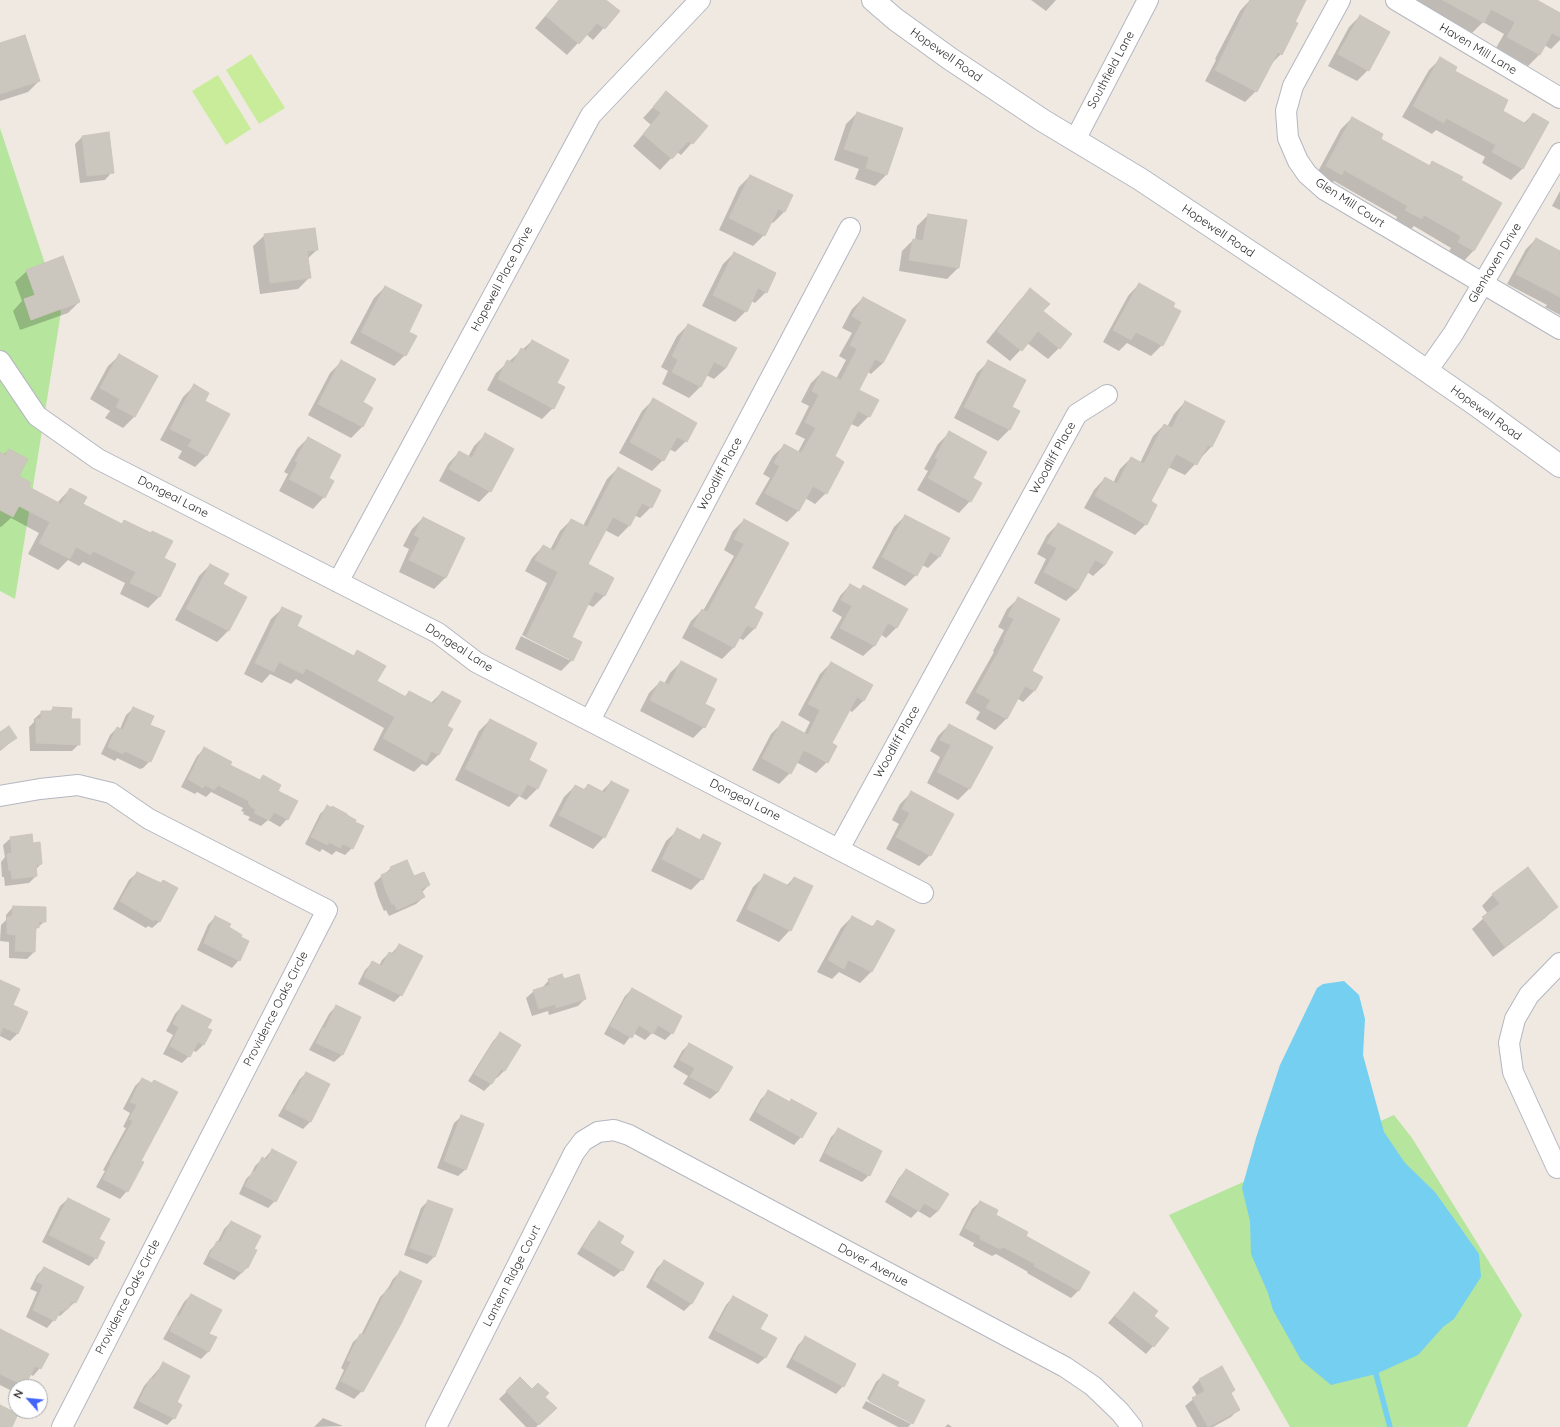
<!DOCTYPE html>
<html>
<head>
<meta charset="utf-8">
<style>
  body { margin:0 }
  #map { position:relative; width:1560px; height:1427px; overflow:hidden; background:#efe9e1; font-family:Quicksand,sans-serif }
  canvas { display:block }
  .north { position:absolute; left:8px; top:1379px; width:40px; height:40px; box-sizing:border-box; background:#fff; border:1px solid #ababab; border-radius:50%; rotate:297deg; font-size:11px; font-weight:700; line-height:16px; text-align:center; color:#2e2e2e }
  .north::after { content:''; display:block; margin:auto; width:14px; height:18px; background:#4264fb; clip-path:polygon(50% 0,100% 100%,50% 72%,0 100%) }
</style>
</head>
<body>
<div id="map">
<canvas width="1560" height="1427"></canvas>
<div class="north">N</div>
</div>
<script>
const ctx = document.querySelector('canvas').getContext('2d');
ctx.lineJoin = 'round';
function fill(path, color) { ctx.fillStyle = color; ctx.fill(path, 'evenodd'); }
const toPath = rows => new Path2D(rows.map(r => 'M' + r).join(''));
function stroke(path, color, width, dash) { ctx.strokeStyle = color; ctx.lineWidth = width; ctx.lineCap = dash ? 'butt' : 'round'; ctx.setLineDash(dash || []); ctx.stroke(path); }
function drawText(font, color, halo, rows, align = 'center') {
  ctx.font = font + ' Quicksand,sans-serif'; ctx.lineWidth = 3; ctx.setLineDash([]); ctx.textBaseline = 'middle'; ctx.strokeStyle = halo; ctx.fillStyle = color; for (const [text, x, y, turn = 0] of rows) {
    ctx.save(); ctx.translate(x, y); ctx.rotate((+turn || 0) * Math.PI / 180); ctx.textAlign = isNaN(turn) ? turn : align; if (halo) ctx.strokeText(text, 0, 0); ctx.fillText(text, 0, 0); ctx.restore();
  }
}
fill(toPath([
  [0,128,61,312,15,599,0,591],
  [1394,1115,1412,1138,1522,1315,1467,1427,1290,1427,1169,1215]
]), '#b6e59e');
fill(toPath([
  [251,54,285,108,259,124,226,70],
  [218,75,251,129,226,145,192,91]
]), '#c9ec9a');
fill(toPath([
  [1344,981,1359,995,1365,1019,1363,1055,1384,1132,1405,1163,1435,1192,1479,1254,1481,1277,1454,1319,1443,1327,1418,1355,1376,1374,1331,1385,1301,1360,1273,1310,1268,1293,1251,1254,1250,1221,1242,1188,1256,1138,1280,1065,1317,988,1323,984]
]), '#75cff0');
fill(toPath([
  [559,0,604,0,618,12,593,40,586,34,567,55,535,28],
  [1031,0,1056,0,1046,11],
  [1250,0,1305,0,1294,22,1281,54,1270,65,1256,91,1245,102,1205,81,1216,60,1215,59,1240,11],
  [1415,0,1535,0,1560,14,1560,40,1551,49,1544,45,1539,55,1528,66,1496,48,1504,34,1483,22,1472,33],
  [1360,16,1368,70,1357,81,1328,66,1349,27],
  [0,44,39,81,28,92,0,101],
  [1440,59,1501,112,1523,124,1533,114,1548,123,1522,169,1511,180,1482,163,1485,157,1436,130,1432,134,1402,117,1429,70],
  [667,92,707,126,681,155,677,152,660,170,633,146,651,125,643,118],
  [857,113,902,129,886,175,875,186,855,179,859,169,834,160,846,124],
  [1352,118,1379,139,1428,166,1433,162,1460,180,1474,250,1463,262,1448,253,1451,248,1414,226,1410,230,1395,222,1397,217,1334,181,1330,185,1315,177,1341,129],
  [82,137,112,172,105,180,80,183,75,144],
  [750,176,784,212,773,223,771,222,764,235,753,246,719,230,739,187],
  [1560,191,1560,210,1552,206],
  [928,215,966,221,958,268,947,279,899,271,902,251,913,240,915,240,917,226],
  [265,235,317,250,307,259,309,278,298,289,260,294,253,246],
  [1536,239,1560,252,1560,315,1545,307,1547,305,1507,284,1526,249],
  [734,253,766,292,755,303,751,301,746,311,735,322,702,306,723,264],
  [27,271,79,302,68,313,20,330,13,311,22,301,15,282],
  [1139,284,1162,345,1151,356,1127,343,1119,351,1103,342,1128,296],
  [385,287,407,332,405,355,394,366,350,343,374,298],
  [1030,290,1059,348,1048,359,1027,343,1010,361,986,342,1019,301],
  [863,298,883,363,871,374,868,372,858,390,869,416,858,427,851,424,834,457,826,493,815,504,805,498,798,511,787,522,755,504,770,478,763,474,773,456,785,445,798,452,805,439,795,434,809,406,801,402,811,383,822,372,836,379,846,360,839,356,852,333,842,328,852,309],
  [688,325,726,368,714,379,706,375,700,387,689,398,662,384,668,371,661,367,677,336],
  [532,341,556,383,553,408,542,419,487,390,496,373],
  [120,355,157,376,134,417,123,428,105,418,110,411,90,399,108,366],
  [342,361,362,403,372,408,362,427,351,438,308,415,330,373],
  [988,362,1011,408,1018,411,1009,430,998,441,954,418,977,373],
  [194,386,204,401,228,414,206,456,195,467,178,458,182,451,160,440,183,397],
  [653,400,686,441,675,452,669,449,663,460,652,471,619,453,642,411],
  [1185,402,1211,447,1185,475,1168,467,1150,502,1146,524,1135,535,1084,508,1094,490,1105,478,1113,483,1120,469,1131,458,1140,463,1153,436,1164,425,1167,427,1174,414],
  [949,433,971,478,970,501,959,513,917,490,928,471,924,469,938,444],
  [485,435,490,491,479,502,439,481,448,464,459,452,468,457,474,446],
  [308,438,324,497,313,509,279,491,288,474,284,472,297,449],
  [9,450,17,477,27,487,57,503,70,489,82,504,121,525,125,521,163,559,175,565,159,597,148,608,120,594,125,583,83,562,79,566,68,560,58,570,28,554,39,533,11,518,1,527,0,527,0,454,3,455],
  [618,468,651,507,640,518,634,515,629,526,618,537,605,530,587,565,613,578,604,596,593,607,587,604,571,637,572,660,561,671,515,649,521,636,569,660,569,658,522,635,547,583,525,571,532,558,543,546,550,550,560,531,571,520,583,526,607,479],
  [905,516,948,539,939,557,928,568,922,565,916,575,905,586,872,568,894,527],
  [423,518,464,538,445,578,434,589,399,572,409,549,403,546,412,529],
  [744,520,753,609,762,614,754,629,743,640,739,638,733,648,722,659,682,638,691,621,702,610,703,611,734,556,724,550,733,531],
  [1058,524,1111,552,1105,565,1093,576,1087,572,1078,590,1066,601,1034,583,1046,559,1037,554,1047,535],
  [210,565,222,584,246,597,228,631,217,642,175,620,199,576],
  [850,585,859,590,863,586,897,627,886,638,880,634,874,646,863,656,830,638,842,617,832,611,840,596],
  [1019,598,1031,671,1042,677,1034,691,1023,702,1017,698,1006,719,995,730,976,719,980,712,965,703,994,652,993,651,1004,630,998,627,1007,609],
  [283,608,295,627,352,657,358,652,376,682,404,697,409,692,431,703,442,692,446,726,452,730,438,755,427,766,422,764,414,772,373,750,384,728,296,679,291,684,270,674,262,683,244,674,271,619],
  [681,662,703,704,704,727,693,738,640,711,649,693,660,682,664,684,670,673],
  [831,663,872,685,863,701,852,712,849,710,831,744,827,762,816,773,796,762,790,773,779,784,752,770,771,734,782,723,804,734,810,722,798,715,820,674],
  [53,708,70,720,79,744,72,751,30,751,29,727,34,722,34,719,42,712,50,712],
  [134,708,149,725,150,761,143,768,140,769,117,758,115,761,101,754,110,735,117,728,120,729,126,715],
  [490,720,527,761,546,770,537,789,526,800,519,796,509,807,455,780,479,731],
  [949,725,992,747,969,789,958,800,927,783,940,757,930,751,938,736],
  [0,732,16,738,0,751],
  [204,749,229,765,259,781,263,777,277,791,287,819,280,827,268,820,261,826,248,820,250,817,243,814,244,812,241,811,243,808,211,792,206,797,197,792,195,794,181,787,197,756],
  [611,782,628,791,604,837,593,849,549,826,564,797,575,786,583,790,588,785,601,792],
  [911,793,930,855,919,866,886,849,899,824,892,820,900,804],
  [327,807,352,848,345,855,336,851,332,855,322,849,320,852,305,844,320,814],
  [678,830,699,840,704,835,702,879,691,890,651,871,666,841],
  [11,838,32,844,41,864,35,870,36,876,29,883,5,886,4,877,2,877,1,862,5,857,3,845],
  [391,868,429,885,422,892,424,897,416,904,389,916,386,910,384,911,378,897,374,883],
  [137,873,160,884,163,881,160,921,152,928,148,926,146,928,113,909,129,880],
  [765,876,786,886,794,878,790,930,779,942,736,921,753,887],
  [1493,894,1556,907,1545,918,1493,957,1472,929,1488,914,1482,906],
  [13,907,45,921,35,930,34,952,27,959,9,958,9,942,0,941,1,925,6,920,6,915],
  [215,917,239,937,248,942,239,960,232,968,197,950,208,925],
  [852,917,871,927,877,922,893,930,871,972,860,983,839,972,832,979,817,972,841,928],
  [399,945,401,995,394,1002,358,984,365,970,372,963,379,966,382,960,389,953,391,954],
  [549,980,563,980,585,999,578,1006,549,1015,548,1011,532,1016,526,998,534,991,542,988],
  [0,981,12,1005,17,1034,10,1041,0,1036],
  [632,989,672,1033,665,1040,652,1033,645,1040,633,1033,624,1045,604,1034,625,996],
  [182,1006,206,1028,211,1031,203,1045,196,1052,192,1050,189,1056,182,1063,163,1054,173,1035,166,1031,175,1014],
  [336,1006,360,1018,342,1055,334,1062,309,1050,329,1014],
  [500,1034,519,1045,504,1071,497,1078,495,1077,491,1084,484,1091,468,1081,493,1041],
  [689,1044,731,1067,718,1092,710,1099,683,1084,688,1076,673,1067,682,1051],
  [306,1073,329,1085,310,1122,303,1129,278,1116,299,1080],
  [142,1079,140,1162,127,1191,120,1199,96,1187,105,1171,103,1170,126,1128,123,1127,130,1113,123,1109,135,1086],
  [768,1092,789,1103,792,1100,801,1137,794,1145,749,1120,761,1099],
  [462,1116,466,1169,458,1176,437,1168,454,1123],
  [838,1130,869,1175,862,1182,819,1161,831,1137],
  [272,1150,275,1201,268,1208,239,1194,246,1179,251,1174,255,1166,262,1159,264,1159],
  [906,1170,938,1211,930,1218,918,1211,911,1218,885,1202,899,1178],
  [68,1199,98,1240,104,1243,96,1258,89,1266,42,1242,60,1206],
  [428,1201,451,1210,434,1257,427,1264,404,1255,421,1208],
  [980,1202,995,1215,1024,1236,1089,1272,1078,1291,1071,1298,1027,1273,1028,1272,996,1254,992,1256,973,1246,974,1243,959,1235,972,1209],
  [231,1222,253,1249,248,1267,234,1280,203,1264,210,1250,217,1243,224,1229],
  [599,1223,619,1243,622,1270,614,1277,577,1254,592,1230],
  [664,1261,703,1283,691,1304,684,1311,646,1287,657,1268],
  [44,1268,75,1302,60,1316,58,1315,47,1328,26,1317,37,1292,30,1289,37,1275],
  [400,1272,400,1323,362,1391,354,1399,335,1389,344,1370,341,1368,353,1342,361,1335,380,1297,387,1290,393,1279],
  [1134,1293,1153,1316,1168,1329,1146,1354,1108,1323],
  [191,1295,208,1334,209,1351,201,1359,163,1339,184,1302],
  [733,1297,759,1330,766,1357,758,1364,708,1338,726,1305],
  [0,1330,40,1368,33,1376,30,1374,23,1387,16,1387,16,1393,0,1385],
  [805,1338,843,1386,836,1394,786,1367,798,1345],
  [163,1364,176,1403,174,1418,167,1425,133,1408,144,1386],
  [1221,1368,1234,1390,1230,1394,1239,1409,1231,1417,1213,1427,1197,1427,1185,1406,1197,1396,1192,1387,1199,1380],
  [883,1375,896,1386,912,1423,908,1427,898,1427,862,1408,866,1401,911,1424,911,1421,867,1399,876,1382],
  [520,1379,532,1390,555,1408,536,1427,526,1427,499,1399],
  [323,1418,343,1426,314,1427],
  [948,1424,952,1427,945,1427]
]), '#0003');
stroke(toPath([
  [1376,1374,1390,1427]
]), '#75cff0', 5.5);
const building = toPath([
  [559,0,606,0,620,11,605,29,597,23,579,44,546,16,559,0],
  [1250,0,1306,0,1295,22,1298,23,1282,55,1278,52,1257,92,1215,70,1250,0],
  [1443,0,1537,0,1560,13,1560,37,1552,33,1540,55,1507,37,1515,22,1491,9,1484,23,1443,0],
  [1360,15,1390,32,1369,71,1338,54,1360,15],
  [25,35,40,81,0,94,0,43,25,35],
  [1440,57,1457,67,1455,71,1508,100,1503,111,1526,124,1533,113,1549,122,1523,169,1492,152,1496,145,1446,118,1444,123,1413,106,1440,57],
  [666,91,708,126,693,144,688,141,672,159,643,134,661,113,653,107,666,91],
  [857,112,903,128,887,175,866,168,869,157,844,149,857,112],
  [1352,117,1383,134,1381,139,1430,166,1432,161,1463,177,1461,180,1502,203,1474,251,1458,242,1461,236,1424,215,1422,219,1405,210,1408,206,1344,170,1342,175,1326,166,1352,117],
  [109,132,114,173,87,176,82,136,109,132],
  [750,175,793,195,785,212,778,209,765,236,729,218,750,175],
  [928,214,967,220,959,268,909,260,913,239,923,241,928,214],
  [315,228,318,250,307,251,311,278,270,283,264,234,315,228],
  [1536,238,1560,251,1560,297,1516,274,1536,238],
  [734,252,776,273,767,293,758,288,747,312,713,295,734,252],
  [63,256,80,302,31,320,24,299,35,295,26,270,63,256],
  [1139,283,1175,303,1173,307,1181,311,1163,346,1136,332,1131,340,1113,330,1139,283],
  [385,286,422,305,409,332,417,336,406,356,361,332,385,286],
  [1030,288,1050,304,1043,311,1072,334,1060,349,1038,331,1022,351,997,331,1030,288],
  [863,297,906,320,883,363,875,359,859,390,879,400,870,417,858,411,835,456,844,462,827,494,813,486,799,511,765,493,780,466,774,463,784,444,801,453,816,428,805,422,819,395,812,391,822,371,841,380,857,349,850,345,862,322,852,316,863,297],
  [688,324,737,348,726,368,714,362,701,387,672,372,678,360,672,356,688,324],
  [532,340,569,360,557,383,565,387,554,409,498,379,507,360,513,363,521,348,526,351,532,340],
  [119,354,158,376,135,417,116,407,120,399,100,388,119,354],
  [341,360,376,379,363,402,373,408,363,427,318,404,341,360],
  [988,360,1026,380,1012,407,1020,411,1010,430,964,407,988,360],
  [194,384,209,393,205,401,230,414,207,456,188,446,192,440,170,429,194,384],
  [653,398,697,423,687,442,677,437,664,461,630,442,653,398],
  [1185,401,1225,421,1212,447,1208,445,1197,465,1176,454,1151,501,1157,505,1147,525,1095,496,1105,477,1117,484,1131,457,1144,464,1164,424,1172,428,1185,401],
  [949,431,987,452,973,478,982,483,971,502,928,478,938,460,935,458,949,431],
  [485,433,514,449,491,492,449,469,459,451,472,458,485,433],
  [308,437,341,455,329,478,334,481,325,498,289,479,298,463,295,461,308,437],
  [9,449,28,459,19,476,31,483,29,487,61,504,70,488,87,497,83,504,122,524,124,520,151,533,152,531,173,541,164,558,176,564,160,597,130,583,136,572,93,551,91,555,76,547,70,559,39,543,50,522,19,506,13,517,0,510,0,452,5,455,9,449],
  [618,467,661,490,652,508,642,503,630,526,613,517,588,564,614,578,605,596,595,591,572,637,582,642,573,661,526,637,558,572,535,560,543,545,554,551,571,519,587,527,618,467],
  [905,515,950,538,940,557,930,552,917,576,882,557,905,515],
  [423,517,465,538,446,578,409,560,420,538,414,535,423,517],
  [744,519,789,543,754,608,763,613,755,629,747,625,734,648,693,626,702,609,707,612,744,544,734,539,744,519],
  [1058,523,1113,552,1105,565,1095,560,1078,590,1044,572,1057,548,1047,543,1058,523],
  [210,564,229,574,223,584,247,597,229,631,186,609,210,564],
  [850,584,861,590,863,585,908,609,897,628,888,623,875,646,840,628,852,606,841,600,850,584],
  [1018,597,1060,619,1032,671,1043,677,1035,691,1025,686,1007,719,986,708,991,700,976,692,1005,640,1003,640,1014,619,1008,616,1018,597],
  [282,607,302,616,297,626,354,656,357,650,386,666,377,681,406,697,409,691,434,704,442,691,461,701,447,726,453,729,439,755,431,751,426,762,383,738,395,717,306,668,303,674,279,662,274,672,255,663,282,607],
  [681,661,717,679,705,704,715,709,705,728,650,700,660,681,669,685,681,661],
  [831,662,873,685,864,701,857,697,832,743,837,746,828,763,804,750,791,774,762,758,782,721,808,735,820,710,808,704,831,662],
  [53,707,72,708,71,719,80,719,80,745,36,743,36,719,41,719,41,711,53,711,53,707],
  [133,707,154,716,150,725,165,731,151,762,149,761,148,762,125,751,123,754,108,747,117,727,123,730,133,707],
  [490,719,537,743,529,760,547,770,538,789,527,784,521,796,465,769,490,719],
  [949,724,993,747,970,789,937,772,951,745,940,740,949,724],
  [9,726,17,738,0,749,0,732,9,726],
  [204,747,232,762,230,765,260,780,263,775,281,785,278,791,298,801,288,820,274,812,270,819,268,820,254,813,256,810,250,806,250,805,248,803,249,801,218,785,214,790,205,785,203,788,188,779,204,747],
  [611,781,629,790,605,838,559,815,575,785,585,790,588,784,605,793,611,781],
  [911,791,954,814,931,856,896,837,910,813,902,809,911,791],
  [327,805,332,808,332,806,347,814,347,815,356,820,355,822,364,826,353,849,343,844,340,848,329,842,328,845,311,837,327,805],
  [677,828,700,840,703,834,721,843,703,880,662,859,677,828],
  [32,834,33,843,40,842,42,864,36,865,37,876,12,879,11,870,9,871,7,854,12,853,10,837,32,834],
  [407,860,414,876,424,872,430,885,421,889,425,897,397,910,394,903,392,905,385,889,381,875,392,870,390,867,407,860],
  [1528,867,1558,907,1505,947,1482,917,1500,904,1492,894,1528,867],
  [137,872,161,883,163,880,178,888,160,922,155,919,154,921,120,901,137,872],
  [764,874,789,886,794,877,813,886,791,931,747,909,764,874],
  [13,906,46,907,46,922,39,922,39,928,36,927,35,952,15,951,16,935,7,934,7,917,12,916,13,906],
  [215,916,231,924,229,927,242,935,241,937,249,941,240,961,204,943,215,916],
  [852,916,873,927,877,920,895,930,872,972,848,960,844,969,828,960,852,916],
  [399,944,423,956,402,996,364,977,372,961,382,966,389,952,394,954,399,944],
  [562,974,564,979,579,974,586,999,556,1008,555,1004,539,1009,533,990,550,985,548,979,562,974],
  [0,980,20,989,13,1005,28,1012,18,1034,3,1027,0,1035,0,980],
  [632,988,682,1016,673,1034,658,1025,653,1034,639,1025,632,1038,610,1026,632,988],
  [182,1005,212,1020,207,1028,212,1030,204,1045,198,1042,190,1057,170,1046,179,1027,173,1024,182,1005],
  [336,1005,361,1017,343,1055,316,1043,323,1028,325,1029,336,1005],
  [500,1032,521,1045,505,1071,501,1069,492,1084,474,1074,500,1032],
  [689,1043,733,1067,718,1092,690,1077,695,1068,680,1060,689,1043],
  [306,1072,330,1084,311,1122,285,1109,292,1094,294,1095,306,1072],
  [142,1078,152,1083,154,1080,178,1092,141,1161,144,1162,128,1192,103,1179,111,1163,110,1162,133,1121,129,1119,137,1105,130,1102,142,1078],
  [768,1090,790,1102,791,1099,817,1113,802,1138,756,1112,768,1090],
  [461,1115,484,1124,466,1170,444,1161,461,1115],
  [838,1128,882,1151,870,1176,825,1153,838,1128],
  [272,1149,297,1162,276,1202,245,1186,253,1171,255,1172,262,1157,267,1160,272,1149],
  [906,1169,949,1194,938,1211,924,1203,919,1211,891,1195,906,1169],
  [68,1198,110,1219,99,1239,105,1242,97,1259,49,1235,68,1198],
  [428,1200,453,1209,435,1257,410,1248,428,1200],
  [980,1201,998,1210,996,1215,1028,1232,1026,1236,1090,1272,1079,1291,1034,1266,1035,1264,1003,1247,1000,1249,980,1239,981,1236,965,1228,980,1201],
  [231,1221,261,1236,254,1249,257,1250,248,1268,246,1267,242,1273,209,1256,217,1241,220,1243,231,1221],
  [599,1221,624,1236,620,1243,634,1252,623,1271,583,1247,599,1221],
  [664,1260,704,1283,692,1304,653,1280,664,1260],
  [44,1267,84,1287,76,1303,72,1301,68,1309,65,1308,64,1311,61,1310,55,1321,33,1310,43,1285,36,1281,44,1267],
  [400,1271,422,1281,401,1324,363,1392,341,1381,351,1362,347,1360,360,1334,364,1335,387,1289,390,1290,400,1271],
  [1134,1292,1158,1311,1154,1316,1169,1328,1154,1347,1115,1316,1134,1292],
  [191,1294,222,1310,209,1334,217,1337,209,1352,170,1331,177,1316,179,1317,191,1294],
  [733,1296,768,1315,760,1329,777,1338,766,1358,715,1330,733,1296],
  [0,1329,49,1354,41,1369,35,1366,25,1386,0,1374,0,1329],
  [805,1336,856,1364,844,1387,793,1359,805,1336],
  [163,1362,190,1376,177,1402,182,1405,175,1419,139,1401,150,1379,152,1378,154,1379,163,1362],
  [1222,1366,1235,1390,1231,1393,1240,1410,1208,1427,1192,1398,1205,1391,1199,1379,1222,1366],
  [883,1374,899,1382,897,1386,925,1400,913,1424,869,1401,883,1374],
  [520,1377,532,1389,538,1383,549,1393,545,1397,557,1408,539,1425,506,1391,520,1377],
  [0,1405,18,1414,12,1427,0,1427,0,1405]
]);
fill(building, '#cbc7bf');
stroke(building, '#cbc5ba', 1);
const minor = toPath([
  [1340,0,1293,86,1286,111,1288,138,1298,161,1307,174,1325,190,1560,329],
  [1396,0,1560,98],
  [1075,140,1148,0],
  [0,361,37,416,98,459,438,633,476,662,923,893],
  [1427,371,1453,334,1560,153],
  [338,582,591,115,700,0],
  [590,720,850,228],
  [0,796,40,789,78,785,111,793,149,819,327,910,62,1427],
  [839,849,1077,414,1107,395],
  [1557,1168,1513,1072,1509,1043,1515,1019,1529,995,1560,963],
  [436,1427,574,1153,583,1141,598,1132,614,1130,629,1135,1065,1367,1093,1386,1120,1412,1132,1427]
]);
const tertiary = toPath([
  [873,0,895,19,949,58,1042,120,1140,179,1372,333,1479,407,1560,466]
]);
stroke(minor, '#b4b7c1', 22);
stroke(tertiary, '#b4b7c1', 24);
stroke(minor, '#fff', 20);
stroke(tertiary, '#fff', 22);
drawText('12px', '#2e2e2e', '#fff', [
  ["Haven Mill Lane",1478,49,31],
  ["Hopewell Road",946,55,35],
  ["Southfield Lane",1111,70,-62],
  ["Glen Mill Court",1350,203,33],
  ["Hopewell Road",1218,231,34],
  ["Glenhaven Drive",1495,263,-59],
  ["Hopewell Place Drive",502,279,-62],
  ["Hopewell Road",1486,413,36],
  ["Woodliff Place",1053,458,-61],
  ["Woodliff Place",720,474,-62],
  ["Dongeal Lane",173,497,27],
  ["Dongeal Lane",459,648,33],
  ["Woodliff Place",897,742,-61],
  ["Dongeal Lane",745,800,27],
  ["Providence Oaks Circle",276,1009,-63],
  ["Dover Avenue",873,1265,28],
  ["Lantern Ridge Court",512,1276,-63],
  ["Providence Oaks Circle",128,1297,-63]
]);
</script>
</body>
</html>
